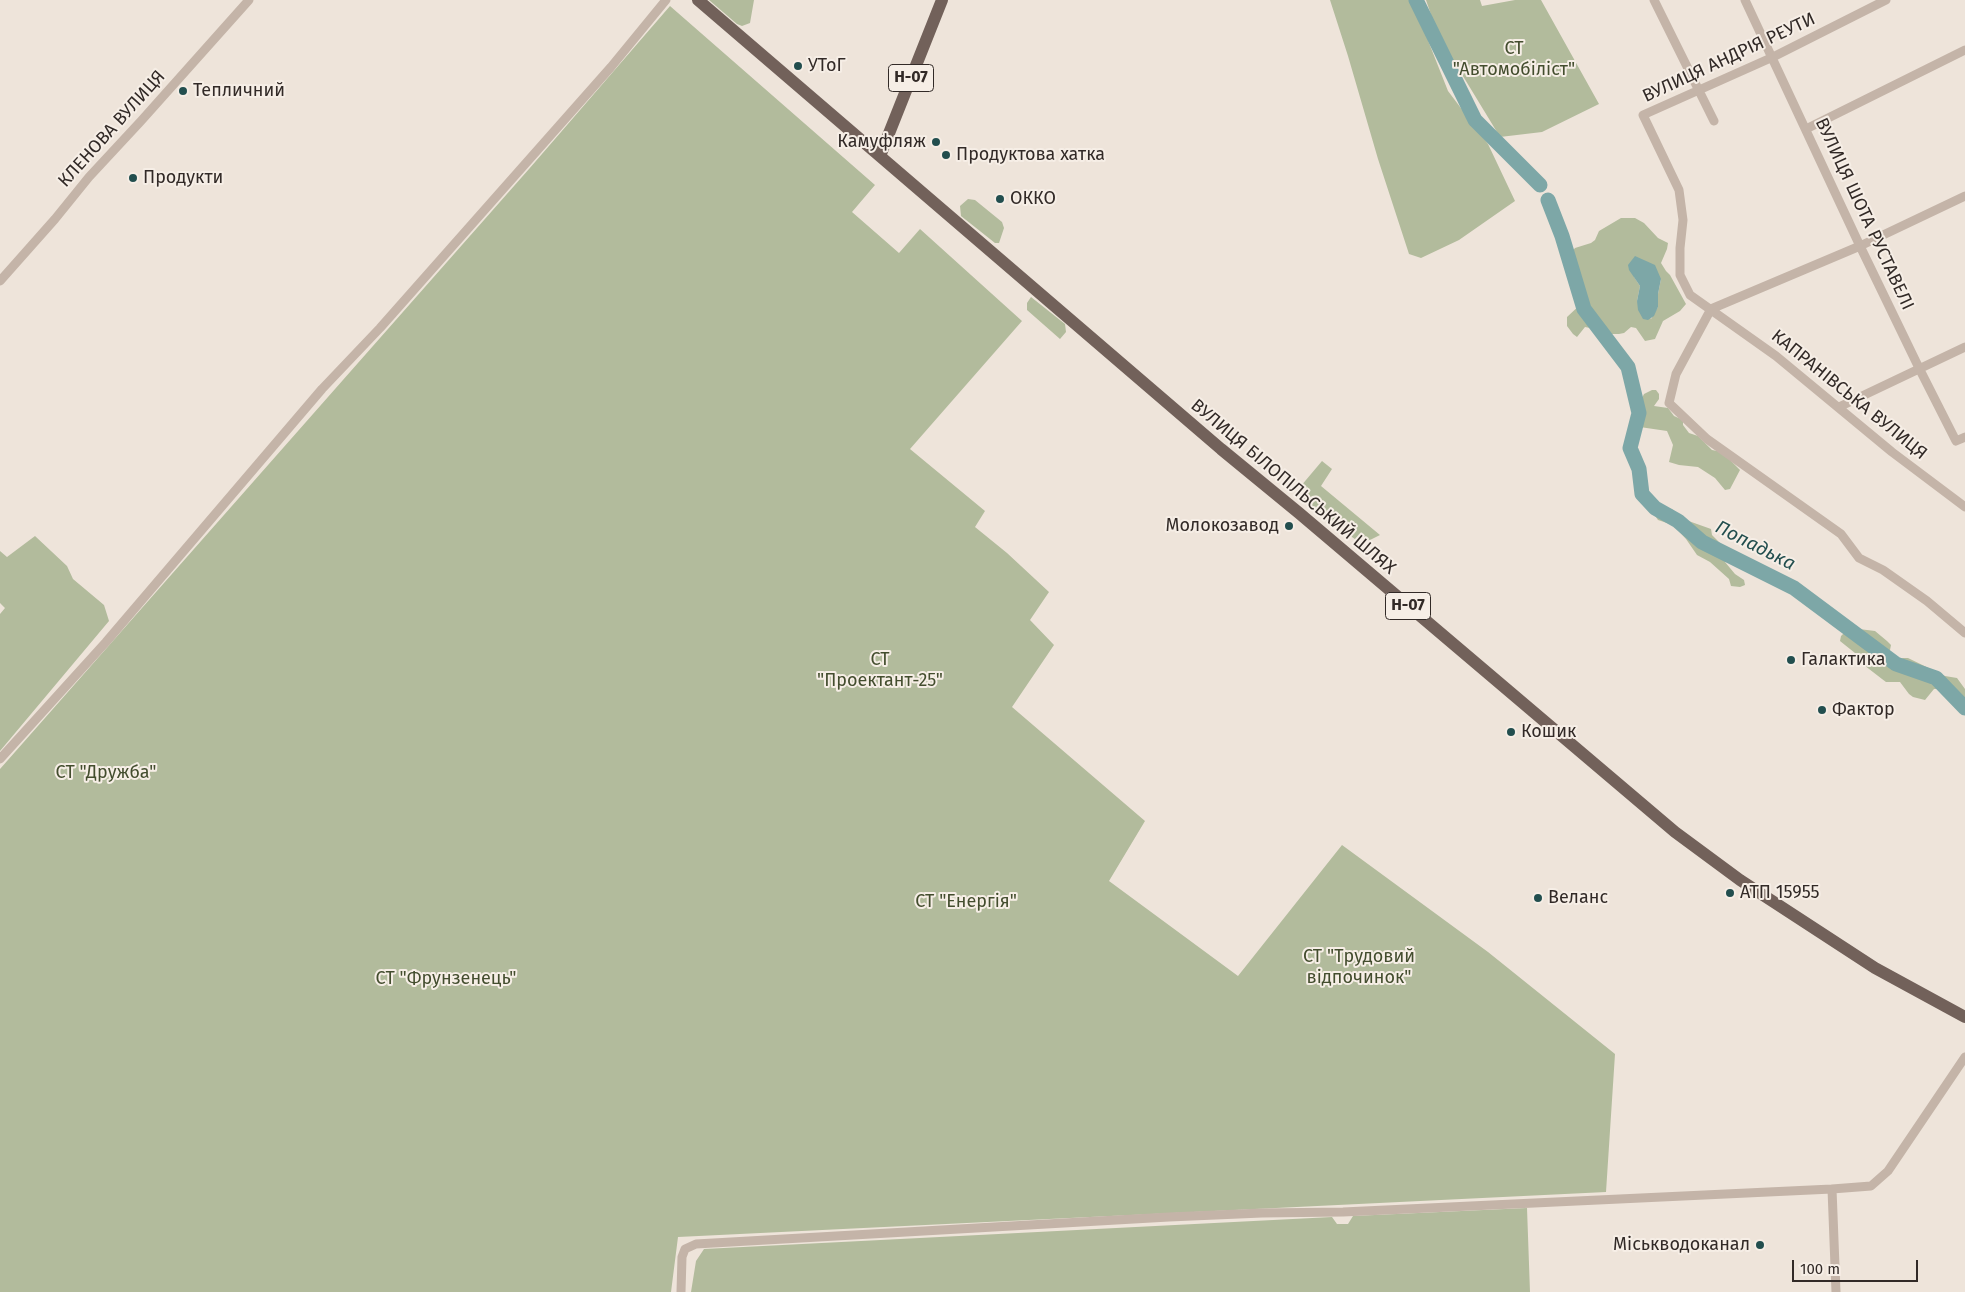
<!DOCTYPE html>
<html>
<head>
<meta charset="utf-8">
<style>
  body { margin:0 }
  #map { position:relative; width:1965px; height:1292px; overflow:hidden; background:#eee4da; font-family:"Fira Sans",sans-serif }
  canvas { display:block }
  .scale { position:absolute; left:1792px; top:1260px; width:126px; height:22px; box-sizing:border-box; border:2px solid #322a27; border-top:0; padding-left:6px; font-size:15px; line-height:18px; white-space:nowrap; color:#322a27; -webkit-text-stroke:4px #f6eee6; paint-order:stroke }
</style>
</head>
<body>
<div id="map">
<canvas width="1965" height="1292"></canvas>
<div class="scale">100 m</div>
</div>
<script>
const ctx = document.querySelector('canvas').getContext('2d');
ctx.lineJoin = 'round';
function fill(path, color) { ctx.fillStyle = color; ctx.fill(path, 'evenodd'); }
const toPath = rows => new Path2D(rows.map(r => 'M' + r).join(''));
function stroke(path, color, width, dash) { ctx.strokeStyle = color; ctx.lineWidth = width; ctx.lineCap = dash ? 'butt' : 'round'; ctx.setLineDash(dash || []); ctx.stroke(path); }
function drawText(font, color, halo, rows, align = 'center') {
  ctx.font = font + ' "Fira Sans",sans-serif'; ctx.lineWidth = 4; ctx.setLineDash([]); ctx.textBaseline = 'middle'; ctx.strokeStyle = halo; ctx.fillStyle = color; for (const [text, x, y, turn = 0] of rows) {
    ctx.save(); ctx.translate(x, y); ctx.rotate((+turn || 0) * Math.PI / 180); ctx.textAlign = isNaN(turn) ? turn : align; if (halo) ctx.strokeText(text, 0, 0); ctx.fillText(text, 0, 0); ctx.restore();
  }
}
fill(toPath([
  [709,0,754,0,750,23,742,26,737,24],
  [1330,0,1412,0,1448,91,1488,144,1515,201,1459,240,1421,258,1409,254,1378,159,1348,56],
  [1426,0,1480,0,1482,6,1515,0,1541,0,1599,104,1542,132,1500,137,1438,35],
  [670,6,875,185,852,212,899,253,920,229,1022,321,910,449,985,511,975,527,1007,553,1049,592,1030,620,1054,645,1012,707,1145,821,1109,881,1238,976,1342,845,1488,952,1615,1054,1606,1192,678,1237,671,1292,0,1292,0,769,529,169],
  [968,199,975,200,1002,222,1004,228,999,243,995,243,961,216,960,206],
  [1621,218,1635,218,1644,223,1658,238,1668,243,1667,249,1661,263,1666,271,1670,275,1686,304,1680,311,1663,321,1655,339,1645,341,1636,328,1631,327,1624,333,1619,334,1609,334,1600,330,1585,327,1577,337,1573,334,1567,326,1567,317,1582,303,1585,294,1571,273,1566,259,1575,248,1591,243,1595,240,1599,231],
  [1634,277,1661,279,1658,294,1658,307,1651,319,1637,301,1640,286],
  [1031,297,1065,324,1066,332,1060,339,1027,310,1027,303],
  [1652,390,1656,390,1659,394,1659,399,1654,406,1668,408,1674,416,1683,420,1683,425,1689,433,1698,436,1712,450,1722,452,1740,470,1730,489,1725,490,1715,478,1698,467,1679,465,1669,462,1673,445,1667,431,1633,426,1635,412,1644,394],
  [1322,461,1332,469,1321,486,1380,535,1362,544,1342,530,1333,527,1295,493],
  [1656,506,1672,509,1683,519,1711,529,1712,535,1723,546,1725,562,1735,574,1744,580,1745,585,1740,587,1731,586,1729,579,1710,562,1697,555,1686,539,1673,525,1658,520,1651,510],
  [35,536,67,566,73,579,104,605,109,621,0,751,0,614,5,608,0,603,0,551,7,557],
  [1859,629,1875,631,1887,641,1891,645,1890,650,1882,655,1883,660,1890,663,1903,658,1908,658,1945,676,1957,678,1965,689,1965,705,1959,697,1952,695,1946,696,1939,689,1934,689,1925,700,1913,697,1909,694,1900,682,1886,682,1882,679,1860,662,1855,653,1840,641,1841,636,1844,633],
  [1527,1208,1530,1292,691,1292,696,1261,704,1249,1332,1217,1337,1224,1348,1224,1353,1216]
]), '#b2bb9c');
fill(toPath([
  [1635,256,1655,265,1661,279,1658,294,1658,307,1654,316,1648,320,1643,319,1638,310,1637,301,1640,286,1629,270,1628,265]
]), '#7da7a7');
stroke(toPath([
  [1416,0,1475,120,1540,185],
  [1548,200,1562,236,1584,309,1628,367,1639,413,1630,448,1639,469,1642,494,1655,508,1678,521,1702,542,1794,588,1896,664,1936,678,1965,708]
]), '#7da7a7', 15);
stroke(toPath([
  [1654,0,1714,121],
  [1745,0,1860,246,1919,368,1956,441,1965,437],
  [1886,0,1773,57,1643,115,1679,190,1683,220,1680,248,1680,275,1690,295,1776,356,1892,452,1965,507],
  [1806,129,1965,50],
  [0,281,55,219,89,177,141,121,249,0],
  [1711,309,1676,374,1669,403,1707,439,1841,534,1859,558,1883,570,1927,601,1965,633],
  [1711,309,1860,246,1965,196],
  [1839,407,1965,347],
  [0,759,106,642,322,389,380,328,611,67,666,0],
  [681,1292,682,1257,685,1249,696,1244,1169,1217,1262,1213,1343,1212,1832,1189],
  [1836,1292,1832,1189,1871,1186,1888,1171,1965,1057]
]), '#c4b4a8', 9);
stroke(toPath([
  [698,0,1221,449,1299,513,1675,832,1740,880,1875,968,1965,1017],
  [880,156,942,0]
]), '#72615a', 12);
for (const [x, y, r, color] of [
  [798,66,5,"#224e4e"],
  [183,91,5,"#224e4e"],
  [936,142,5,"#224e4e"],
  [946,155,5,"#224e4e"],
  [133,178,5,"#224e4e"],
  [1000,199,5,"#224e4e"],
  [1289,526,5,"#224e4e"],
  [1791,660,5,"#224e4e"],
  [1822,710,5,"#224e4e"],
  [1511,732,5,"#224e4e"],
  [1730,893,5,"#224e4e"],
  [1538,898,5,"#224e4e"],
  [1760,1245,5,"#224e4e"]
]) { const dot = new Path2D(); dot.arc(x, y, r, 0, 2 * Math.PI); ctx.fillStyle = color; ctx.fill(dot); stroke(dot, '#f6eee6', 2); }
for (const [x, y, w] of [
  [911,78,45],
  [1408,606,45]
]) { const box = new Path2D(); box.roundRect(x - w / 2, y - 13.5, w, 27, 4); ctx.fillStyle = '#f6eee6'; ctx.fill(box); stroke(box, '#322a27', 1); }
drawText('bold 16px', '#322a27', null, [
  ["Н-07",911,78],
  ["Н-07",1408,606]
]);
drawText('18px', '#434d2e', '#f6eee6', [
  ["СТ",1514,49],
  ["\"Автомобіліст\"",1514,70],
  ["СТ",880,660],
  ["\"Проектант-25\"",880,681],
  ["СТ \"Дружба\"",106,773],
  ["СТ \"Енергія\"",966,902],
  ["СТ \"Трудовий",1359,957],
  ["відпочинок\"",1359,978],
  ["СТ \"Фрунзенець\"",446,979]
]);
drawText('18px', '#322a27', '#f6eee6', [
  ["ВУЛИЦЯ АНДРІЯ РЕУТИ",1729,58,-25],
  ["КЛЕНОВА ВУЛИЦЯ",112,129,-48],
  ["ВУЛИЦЯ ШОТА РУСТАВЕЛІ",1864,214,65],
  ["КАПРАНІВСЬКА ВУЛИЦЯ",1849,395,39],
  ["ВУЛИЦЯ БІЛОПІЛЬСЬКИЙ ШЛЯХ",1293,487,40]
]);
drawText('18px', '#322a27', '#f6eee6', [
  ["УТоГ",808,66],
  ["Тепличний",193,91],
  ["Камуфляж",926,142,"right"],
  ["Продуктова хатка",956,155],
  ["Продукти",143,178],
  ["ОККО",1010,199],
  ["Молокозавод",1279,526,"right"],
  ["Галактика",1801,660],
  ["Фактор",1832,710],
  ["Кошик",1521,732],
  ["АТП 15955",1740,893],
  ["Веланс",1548,898],
  ["Міськводоканал",1750,1245,"right"]
], 'left');
drawText('italic 19px', '#224e4e', '#f6eee6', [
  ["Попадька",1755,546,27]
]);
</script>
</body>
</html>
